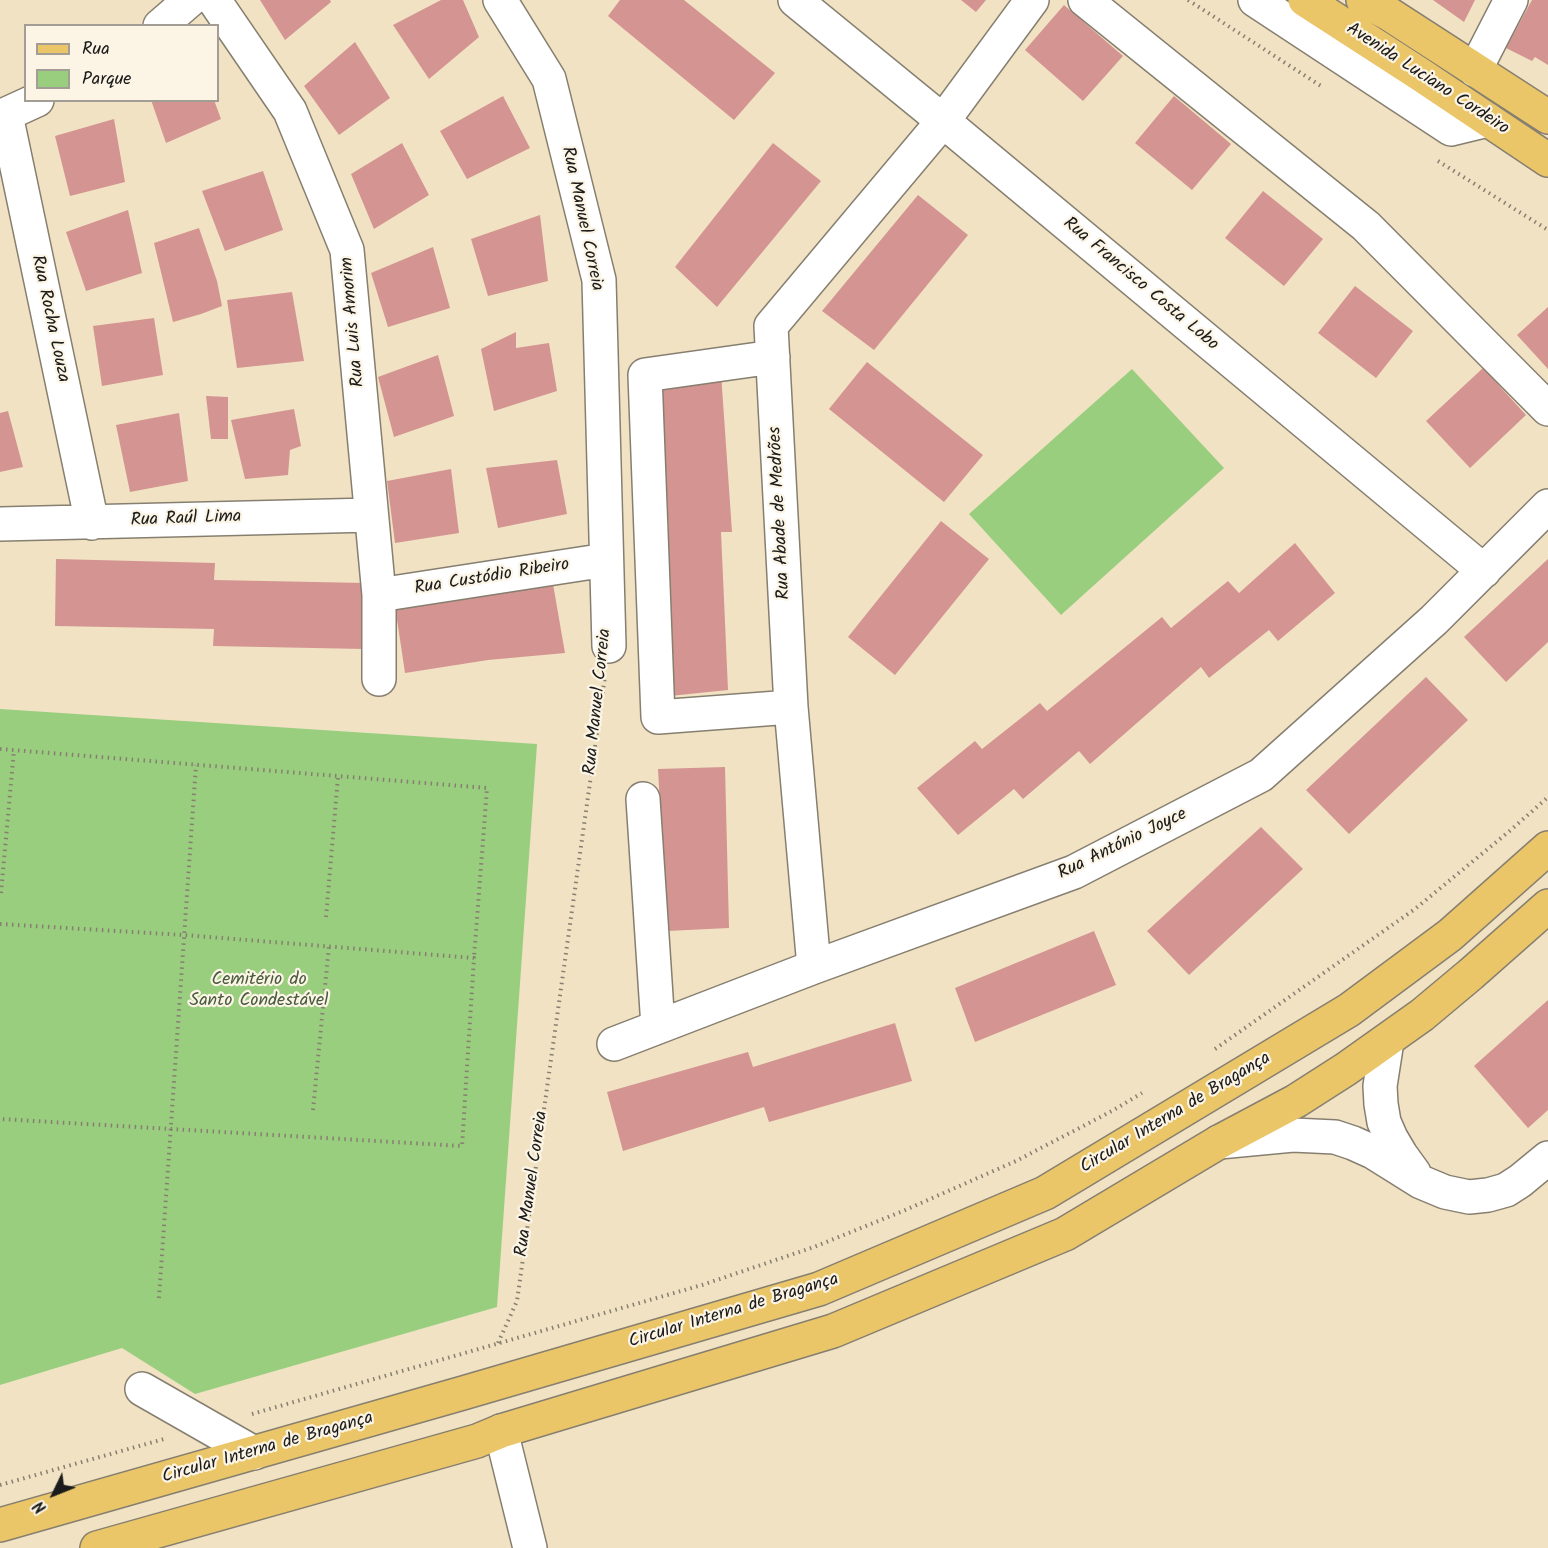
<!DOCTYPE html>
<html>
<head>
<meta charset="utf-8">
<style>
  body { margin:0 }
  #map { position:relative; width:1548px; height:1548px; overflow:hidden; background:#f1e2c3; font-family:Kalam,sans-serif }
  canvas { display:block }
  .legend { position:absolute; left:24px; top:24px; width:195px; height:78px; box-sizing:border-box; background:#fcf5e5; border:2px solid #a29e95; margin:0; padding:8px 10px; list-style:none; font-size:18px; color:#1c1c1c }
  .legend li { display:flex; align-items:center; gap:12px; height:30px }
  .legend b { width:30px; border:2px solid #a29e95 }
  .north { position:absolute; left:24px; top:1464px; width:60px; height:60px; -webkit-text-stroke:4px #fcf5e5; paint-order:stroke; rotate:227deg; font-size:16px; font-weight:700; line-height:24px; text-align:center; color:#1c1c1c }
  .north::after { content:''; display:block; margin:auto; width:21px; height:27px; background:#1c1c1c; clip-path:polygon(50% 0,100% 100%,50% 72%,0 100%) }
</style>
</head>
<body>
<div id="map">
<canvas width="1548" height="1548"></canvas>
<ul class="legend">
<li><b style="height:8px;background:#ebc669"></b>Rua</li>
<li><b style="height:16px;background:#99ce7f"></b>Parque</li>
</ul>
<div class="north">N</div>
</div>
<script>
const ctx = document.querySelector('canvas').getContext('2d');
ctx.lineJoin = 'round';
function fill(path, color) { ctx.fillStyle = color; ctx.fill(path, 'evenodd'); }
const toPath = rows => new Path2D(rows.map(r => 'M' + r).join(''));
function stroke(path, color, width, dash) { ctx.strokeStyle = color; ctx.lineWidth = width; ctx.lineCap = dash ? 'butt' : 'round'; ctx.setLineDash(dash || []); ctx.stroke(path); }
function drawText(font, color, halo, rows, align = 'center') {
  ctx.font = font + ' Kalam,sans-serif'; ctx.lineWidth = 4.5; ctx.setLineDash([]); ctx.textBaseline = 'middle'; ctx.strokeStyle = halo; ctx.fillStyle = color; for (const [text, x, y, turn = 0] of rows) {
    ctx.save(); ctx.translate(x, y); ctx.rotate((+turn || 0) * Math.PI / 180); ctx.textAlign = isNaN(turn) ? turn : align; if (halo) ctx.strokeText(text, 0, 0); ctx.fillText(text, 0, 0); ctx.restore();
  }
}
fill(toPath([
  [1132,369,1224,468,1061,615,969,514],
  [0,709,537,744,497,1307,195,1394,122,1348,0,1385]
]), '#99ce7f');
fill(toPath([
  [260,0,330,0,331,2,285,40],
  [441,0,463,0,479,37,429,79,393,25],
  [620,0,684,0,775,73,734,120,608,16],
  [961,0,986,0,976,12],
  [1433,0,1475,0,1464,22],
  [1532,0,1548,0,1548,65,1535,57,1532,61,1506,48],
  [1064,5,1123,56,1083,101,1025,50],
  [355,42,390,98,339,135,304,86],
  [503,96,530,148,467,179,440,131],
  [1174,96,1231,144,1192,190,1135,143],
  [151,100,214,100,221,119,166,143],
  [114,119,125,182,70,196,55,136],
  [402,143,429,195,374,229,351,174],
  [773,143,821,181,717,307,675,267],
  [263,171,283,230,225,251,202,191],
  [1263,191,1323,239,1284,286,1225,238],
  [918,195,968,235,874,350,822,311],
  [128,210,142,273,86,291,66,232],
  [540,215,548,281,488,296,471,239],
  [199,228,217,281,222,306,201,314,173,322,154,243],
  [433,247,450,308,388,327,371,273],
  [1355,286,1413,331,1376,378,1318,333],
  [292,292,304,361,237,368,227,300],
  [1548,307,1548,369,1517,335],
  [154,318,163,375,102,386,93,326],
  [516,332,516,348,549,343,557,391,494,411,481,349],
  [438,355,454,416,394,437,378,377],
  [867,362,983,455,944,502,829,409],
  [1483,368,1526,415,1470,468,1426,421],
  [721,373,732,532,721,532,728,690,670,696,659,537,669,537,661,378],
  [206,396,228,397,228,439,211,439],
  [294,409,301,446,290,450,288,475,245,479,231,420],
  [8,411,23,467,0,472,0,413],
  [179,413,188,481,130,492,116,425],
  [557,460,567,514,498,528,486,468],
  [451,469,459,533,395,543,387,481],
  [941,521,989,559,895,675,848,637],
  [1295,543,1335,593,1278,641,1269,630,1209,678,1201,667,1090,764,1079,751,1023,799,1014,789,958,835,917,788,975,741,982,749,1040,703,1047,711,1162,617,1171,628,1228,581,1239,593],
  [56,559,215,563,214,580,365,583,364,649,213,646,214,629,55,626],
  [1548,559,1548,642,1506,682,1464,637],
  [553,584,565,653,488,660,405,673,395,606],
  [1426,677,1468,720,1349,834,1306,790],
  [725,767,729,928,667,931,658,769],
  [1261,827,1303,869,1189,975,1147,931],
  [1094,931,1116,985,975,1042,955,988],
  [1548,1000,1548,1110,1528,1128,1474,1066],
  [895,1023,912,1081,769,1122,764,1107,623,1151,607,1092,748,1052,753,1067]
]), '#d49492');
const minor = toPath([
  [214,0,290,111,347,250,379,595,379,679],
  [500,0,549,79,599,280,609,646],
  [795,0,943,121,1484,571],
  [1085,0,1366,226,1548,409],
  [1255,0,1451,129,1488,120],
  [160,26,190,0],
  [1475,70,1511,0],
  [6,115,92,523],
  [0,117,37,100],
  [773,357,645,375,658,717,791,707],
  [0,524,371,515],
  [379,595,606,560],
  [643,799,658,1027],
  [814,967,791,707,771,326,943,121,1032,0],
  [1387,1041,1380,1086,1381,1104,1384,1122,1391,1138,1401,1155,1414,1173],
  [614,1044,814,967,1074,872,1261,775,1434,620,1548,506],
  [1219,1142,1293,1135,1335,1137,1353,1143,1373,1152,1421,1182,1445,1192,1469,1197,1488,1195,1506,1190,1520,1181,1548,1158],
  [142,1389,254,1453],
  [501,1431,530,1548]
]);
const major = toPath([
  [1305,0,1421,75,1548,160],
  [1363,0,1389,14,1548,117],
  [0,1525,463,1393,819,1289,1045,1193,1349,1010,1450,935,1548,848],
  [97,1548,477,1441,501,1431,833,1331,1065,1234,1219,1142,1296,1101,1346,1069,1422,1015,1471,974,1548,906]
]);
stroke(minor, '#867f70', 36);
stroke(major, '#867f70', 36);
stroke(toPath([
  [1188,0,1321,86],
  [1438,161,1548,230],
  [0,749,487,788,474,958],
  [1,893,14,750],
  [326,917,338,777],
  [0,924,184,935,474,958,462,1146,0,1119],
  [1215,1049,1415,909,1512,829,1548,797],
  [313,1110,329,946],
  [159,1298,196,765],
  [498,1343,517,1301,605,676],
  [252,1414,702,1285,814,1247,903,1211,1016,1161,1112,1111,1142,1093],
  [0,1485,164,1439]
]), '#867f70', 4, [1.5, 4.5]);
stroke(minor, '#fff', 33);
stroke(major, '#ebc669', 33);
drawText('18px', '#1c1c1c', '#fcf5e5', [
  ["Avenida Luciano Cordeiro",1427,80,33],
  ["Rua Manuel Correia",581,219,78],
  ["Rua Francisco Costa Lobo",1140,285,40],
  ["Rua Rocha Louza",49,319,78],
  ["Rua Luis Amorim",354,322,-95],
  ["Rua Abade de Medrões",781,513,-93],
  ["Rua Raúl Lima",186,520,-2],
  ["Rua Custódio Ribeiro",492,578,-9],
  ["Rua Manuel Correia",599,702,-84],
  ["Rua António Joyce",1123,845,-26],
  ["Circular Interna de Bragança",1176,1114,-31],
  ["Rua Manuel Correia",533,1184,-82],
  ["Circular Interna de Bragança",734,1312,-17],
  ["Circular Interna de Bragança",268,1449,-16]
]);
drawText('18px', '#485a3f', '#fcf5e5', [
  ["Cemitério do",259,981],
  ["Santo Condestável",259,1002]
]);
</script>
</body>
</html>
